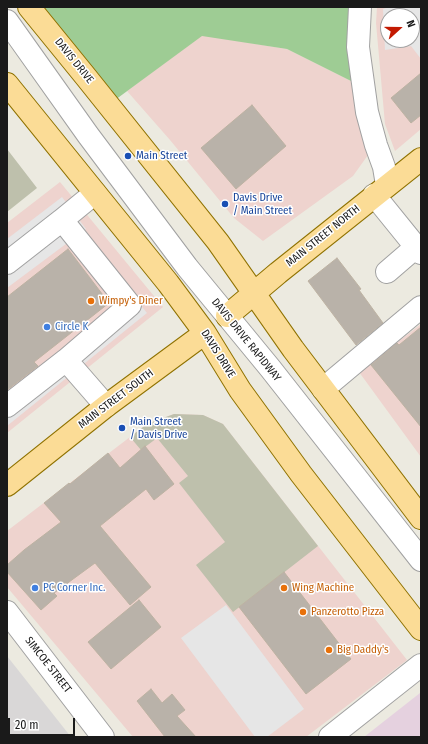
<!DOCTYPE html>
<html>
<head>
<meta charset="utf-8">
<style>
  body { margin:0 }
  #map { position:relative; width:428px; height:744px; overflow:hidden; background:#eceae0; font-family:"Fira Sans Condensed",sans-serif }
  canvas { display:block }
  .frame { position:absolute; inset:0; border:8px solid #1a1a1a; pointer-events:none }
  .north { position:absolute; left:380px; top:8px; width:40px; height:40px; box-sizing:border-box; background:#fff; border:1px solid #a3a3a3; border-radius:50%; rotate:69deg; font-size:11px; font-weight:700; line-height:16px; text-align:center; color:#1a1a1a }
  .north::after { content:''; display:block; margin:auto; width:14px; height:18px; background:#c31a02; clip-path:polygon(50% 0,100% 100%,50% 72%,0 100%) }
  .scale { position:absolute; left:8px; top:718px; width:67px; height:18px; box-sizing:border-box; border:2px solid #1a1a1a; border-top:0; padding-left:5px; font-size:12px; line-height:14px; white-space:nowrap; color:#1a1a1a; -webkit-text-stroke:3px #fff; paint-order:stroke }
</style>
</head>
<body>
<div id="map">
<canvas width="428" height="744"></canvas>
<div class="frame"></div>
<div class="north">N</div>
<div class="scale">20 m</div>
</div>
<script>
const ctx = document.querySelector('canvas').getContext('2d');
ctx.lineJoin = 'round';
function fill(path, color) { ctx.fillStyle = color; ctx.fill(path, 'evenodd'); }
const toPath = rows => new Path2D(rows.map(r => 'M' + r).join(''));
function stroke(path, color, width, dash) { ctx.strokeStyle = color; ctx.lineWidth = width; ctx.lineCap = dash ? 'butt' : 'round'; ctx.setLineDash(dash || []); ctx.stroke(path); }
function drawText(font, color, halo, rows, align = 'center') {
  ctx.font = font + ' "Fira Sans Condensed",sans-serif'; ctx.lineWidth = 3; ctx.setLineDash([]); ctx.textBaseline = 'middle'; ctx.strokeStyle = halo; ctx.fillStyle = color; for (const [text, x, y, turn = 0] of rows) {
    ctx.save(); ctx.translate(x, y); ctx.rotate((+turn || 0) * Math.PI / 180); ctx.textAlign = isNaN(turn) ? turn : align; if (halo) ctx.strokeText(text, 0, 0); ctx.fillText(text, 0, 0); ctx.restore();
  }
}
fill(toPath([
  [7,656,71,737,7,737]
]), '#d9d7d7');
fill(toPath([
  [377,7,421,7,421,129,395,151,385,124,376,23],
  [388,16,412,16,412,40,388,40],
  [202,35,287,49,351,81,368,155,353,176,263,241,234,218,170,140,127,91],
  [60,182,163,307,7,433,7,223],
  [421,324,421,457,359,372],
  [174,414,203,415,223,424,407,660,306,737,133,737,7,587,7,531,147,424]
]), '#eed3ce');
fill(toPath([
  [420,693,421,695,421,737,364,737]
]), '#e5d1df');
fill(toPath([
  [7,149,37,188,7,212],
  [174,414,203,415,223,424,318,546,233,612,196,565,225,542,179,483,188,476,157,438,141,450,130,437,147,424]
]), '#bec0ac');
fill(toPath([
  [43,7,355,7,351,81,287,49,202,36,115,100]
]), '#9ecc94');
fill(toPath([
  [389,7,421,7,421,59,411,46,385,50,383,9],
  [388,16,412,16,412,40,388,40],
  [62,197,86,229,7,288,7,239],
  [131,293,147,313,7,426,7,409,57,368,49,359],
  [226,605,304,709,267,737,255,737,181,638]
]), '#e6e6e6');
const building = toPath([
  [421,73,421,115,411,123,391,98,421,73],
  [252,105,286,146,236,189,201,148,252,105],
  [68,249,109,303,34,362,38,366,7,390,7,297,68,249],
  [337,258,361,289,359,290,383,323,356,345,308,281,337,258],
  [421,327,421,427,371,365,397,343,399,345,421,327],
  [145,446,174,484,154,500,146,489,100,526,151,587,130,605,95,563,54,593,57,596,41,610,7,572,7,565,24,550,61,522,44,503,69,483,70,484,108,453,120,468,145,446],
  [284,572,351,659,306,694,239,607,284,572],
  [139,600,161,627,111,669,88,642,139,600],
  [151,689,162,703,172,694,185,710,177,716,196,737,165,737,137,701,151,689]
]);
fill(building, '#b9b2a9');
stroke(building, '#bdb2a2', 1);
const minor = toPath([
  [360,7,358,47,367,112,376,145,384,167,387,185],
  [7,21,88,135,187,267,270,368,421,560],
  [95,193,62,220,130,305,66,360,106,406],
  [374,195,421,253],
  [7,263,62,220],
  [387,272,416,247],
  [323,389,421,307],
  [7,406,66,360],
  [7,612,103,737],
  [330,737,421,665]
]);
const major = toPath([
  [29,7,86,77,218,242,293,349,421,518],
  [7,84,168,283,205,333,240,390,301,474,421,629],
  [227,316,278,273,421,159],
  [7,485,106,406,205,333]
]);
stroke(minor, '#a1a1a1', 24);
stroke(major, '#8f7201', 24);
stroke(minor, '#fff', 22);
stroke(major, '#fbdc96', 22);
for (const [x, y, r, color] of [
  [128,156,4,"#1a4fb4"],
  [225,204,4,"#1a4fb4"],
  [91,301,4,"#e8710a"],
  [47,327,4,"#3f7fe0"],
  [122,428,4,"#1a4fb4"],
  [35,588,4,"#3f7fe0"],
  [284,588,4,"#e8710a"],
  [303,612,4,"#e8710a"],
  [329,650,4,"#e8710a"]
]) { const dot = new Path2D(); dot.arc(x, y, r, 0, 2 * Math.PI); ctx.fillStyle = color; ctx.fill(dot); stroke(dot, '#fff', 1.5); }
drawText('11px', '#1a1a1a', '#fff', [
  ["DAVIS DRIVE",74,61,51],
  ["MAIN STREET NORTH",323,236,-39],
  ["DAVIS DRIVE RAPIDWAY",246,340,51],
  ["DAVIS DRIVE",218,354,58],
  ["MAIN STREET SOUTH",116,399,-37],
  ["SIMCOE STREET",48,665,52]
]);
drawText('11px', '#164399', '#fff', [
  ["Main Street",136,156],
  ["Davis Drive",233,198],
  ["/ Main Street",233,211],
  ["Main Street",130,422],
  ["/ Davis Drive",130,435]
], 'left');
drawText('11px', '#c56008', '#fff', [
  ["Wimpy's Diner",99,301],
  ["Wing Machine",292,588],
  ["Panzerotto Pizza",311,612],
  ["Big Daddy's",337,650]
], 'left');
drawText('11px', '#366cbe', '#fff', [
  ["Circle K",55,327],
  ["PC Corner Inc.",43,588]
], 'left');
</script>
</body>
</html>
